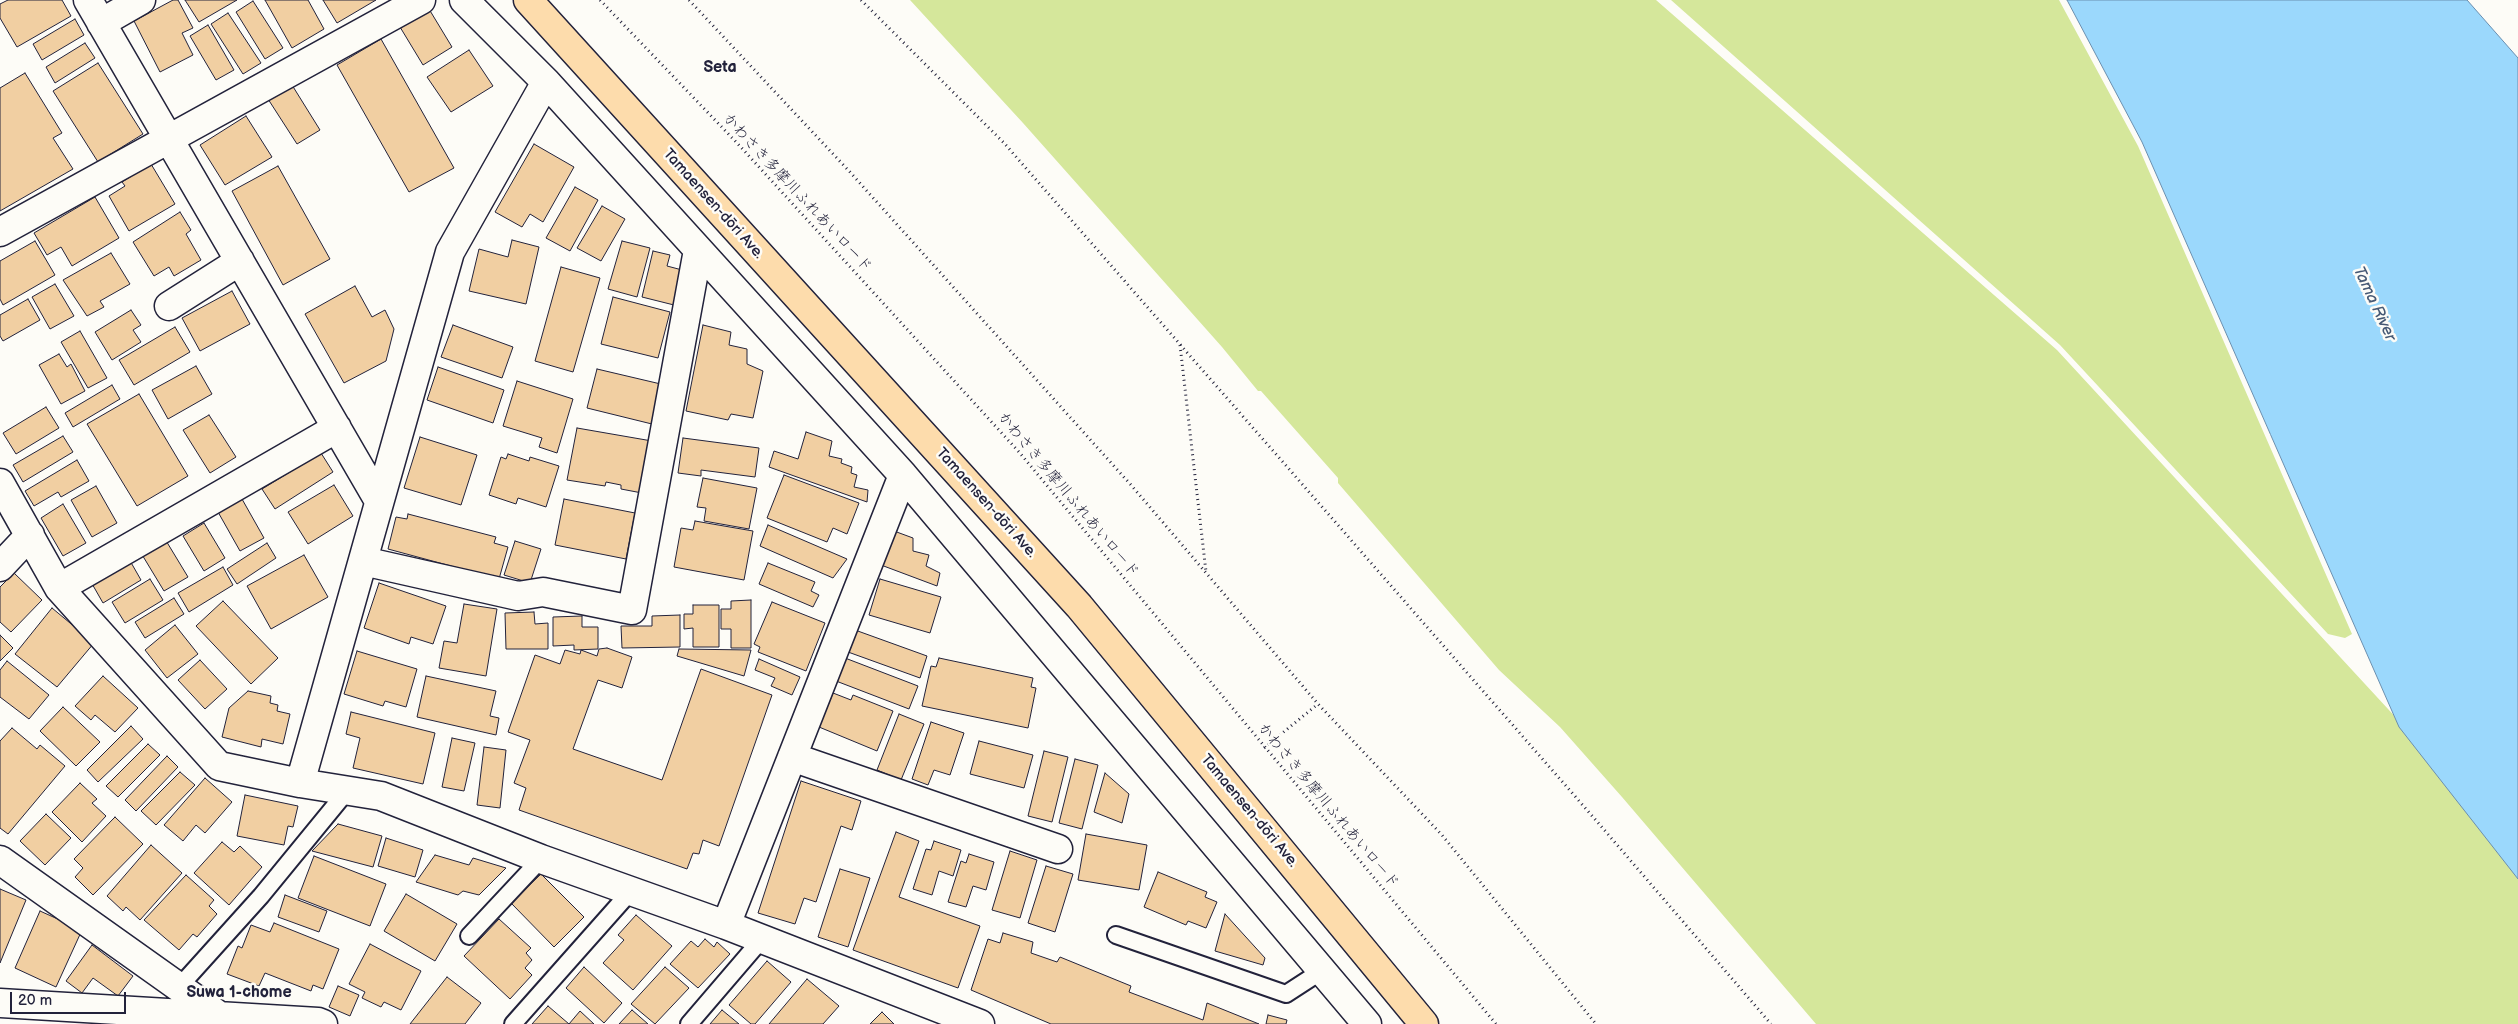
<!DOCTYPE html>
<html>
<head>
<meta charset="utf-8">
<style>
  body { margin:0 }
  #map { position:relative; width:2518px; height:1024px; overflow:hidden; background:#fdfcf7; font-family:"Balsamiq Sans",sans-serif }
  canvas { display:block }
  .scale { position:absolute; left:10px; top:992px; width:116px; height:22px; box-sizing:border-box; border:2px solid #22223b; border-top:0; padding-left:6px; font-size:15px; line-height:18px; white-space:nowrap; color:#22223b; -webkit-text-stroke:4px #fdfcf7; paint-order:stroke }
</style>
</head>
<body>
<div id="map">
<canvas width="2518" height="1024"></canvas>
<div class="scale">20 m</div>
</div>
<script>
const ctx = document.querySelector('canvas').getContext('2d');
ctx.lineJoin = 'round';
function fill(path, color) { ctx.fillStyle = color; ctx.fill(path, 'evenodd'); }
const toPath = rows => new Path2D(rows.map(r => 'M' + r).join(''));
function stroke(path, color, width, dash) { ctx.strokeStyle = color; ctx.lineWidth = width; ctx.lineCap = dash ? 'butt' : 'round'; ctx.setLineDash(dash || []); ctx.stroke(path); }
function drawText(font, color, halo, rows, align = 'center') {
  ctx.font = font + ' "Balsamiq Sans","Klee One",sans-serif'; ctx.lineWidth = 5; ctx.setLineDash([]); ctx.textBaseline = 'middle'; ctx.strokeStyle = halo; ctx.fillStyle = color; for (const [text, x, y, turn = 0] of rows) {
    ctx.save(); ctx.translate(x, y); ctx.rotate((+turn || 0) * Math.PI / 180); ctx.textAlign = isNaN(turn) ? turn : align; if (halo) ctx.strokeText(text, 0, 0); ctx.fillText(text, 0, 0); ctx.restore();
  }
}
fill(toPath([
  [910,0,1656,0,2057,350,2400,722,2518,874,2518,1024,1816,1024,1622,797,1560,727,1499,670,1338,483,1338,478,1261,391,1258,391,1222,347,1023,123],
  [1671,0,2059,0,2138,146,2352,634,2345,638,2328,634,2060,345]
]), '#d5e79b');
const water = toPath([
  [2067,0,2467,0,2518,58,2518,879,2399,727,2142,142,2067,0]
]);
fill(water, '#9bd8fc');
stroke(water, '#6b8faf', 1);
const building = toPath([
  [8,0,62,0,71,16,17,47,0,18,0,4,8,0],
  [173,0,178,0,193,28,182,33,193,55,160,72,134,21,173,0],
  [185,0,237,0,199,22,185,0],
  [265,0,308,0,324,29,292,48,265,0],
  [323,0,376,0,337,23,323,0],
  [253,1,283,48,265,59,236,12,253,1],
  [429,9,452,47,423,65,400,27,429,9],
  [228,13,261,63,243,74,211,24,228,13],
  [75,19,84,35,42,60,33,44,75,19],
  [208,25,234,70,216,80,190,36,208,25],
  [381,39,454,168,409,192,337,65,381,39],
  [85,43,95,58,55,83,46,67,85,43],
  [469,50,493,86,451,112,427,77,469,50],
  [98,63,143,134,98,162,53,91,98,63],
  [25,73,62,133,53,138,73,169,0,211,0,88,25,73],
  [292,85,320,130,297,144,268,99,292,85],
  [246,116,272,157,225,185,200,145,246,116],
  [534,144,574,167,543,222,530,214,522,227,495,212,534,144],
  [151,164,175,204,129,231,109,196,125,186,122,182,151,164],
  [278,166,330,259,283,285,232,191,278,166],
  [575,187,598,200,570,251,546,238,575,187],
  [95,197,119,238,72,266,61,247,47,255,34,233,95,197],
  [602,206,625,219,601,261,577,248,602,206],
  [180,212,191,230,186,234,201,260,174,276,169,267,154,276,133,242,180,212],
  [512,240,539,247,526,304,469,291,479,249,508,257,512,240],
  [35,241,55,275,3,305,0,299,0,261,35,241],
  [622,241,650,248,637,297,608,289,622,241],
  [653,251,670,255,667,266,686,271,678,306,642,297,653,251],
  [111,253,130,284,100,301,104,307,87,316,63,280,111,253],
  [561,267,600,278,573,372,535,361,561,267],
  [55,284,74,316,50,329,32,297,55,284],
  [355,286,372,317,385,310,394,329,386,361,344,383,305,314,355,286],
  [232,291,250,324,200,351,182,318,232,291],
  [613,297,670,312,658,358,601,344,613,297],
  [28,299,40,320,3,341,0,336,0,315,28,299],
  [131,310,141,325,133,330,141,342,112,360,95,332,131,310],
  [453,325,513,347,502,378,441,357,453,325],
  [703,325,731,332,729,345,747,349,747,364,763,371,753,418,731,414,728,420,686,411,703,325],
  [175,327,190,352,134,385,119,360,175,327],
  [80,331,107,378,88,388,61,342,80,331],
  [59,354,67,367,71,364,85,391,61,404,39,365,59,354],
  [196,366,212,394,168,419,152,390,196,366],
  [438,367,504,390,493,423,427,400,438,367],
  [597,369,665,385,656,425,587,408,597,369],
  [517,381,573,399,557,453,539,447,542,438,503,426,517,381],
  [112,385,120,399,73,427,65,413,112,385],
  [139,394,188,476,137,506,87,424,139,394],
  [46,407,59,428,16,454,3,433,46,407],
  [209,415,236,457,210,473,183,430,209,415],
  [577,428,652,441,642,493,621,489,621,485,606,482,605,486,567,480,577,428],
  [806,432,832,441,829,456,842,459,841,463,852,467,851,473,857,475,854,487,868,490,867,502,769,467,774,451,798,459,806,432],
  [63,436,73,452,23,482,13,465,63,436],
  [420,437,477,455,461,505,404,488,420,437],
  [683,438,759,448,755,477,701,470,701,476,678,473,683,438],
  [321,453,333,472,275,509,262,489,321,453],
  [508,454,529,461,530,457,559,466,546,507,518,498,516,504,489,495,501,457,506,459,508,454],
  [77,460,89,481,61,497,58,492,34,506,25,491,77,460],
  [784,475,859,503,847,534,833,528,827,542,767,518,784,475],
  [703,478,757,488,749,529,704,521,706,508,697,507,703,478],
  [334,485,353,516,308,544,288,512,334,485],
  [96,486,117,523,92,537,71,500,96,486],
  [242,499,264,538,240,551,218,512,242,499],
  [564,499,635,513,626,559,555,545,564,499],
  [63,504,86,543,63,556,41,518,63,504],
  [408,514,496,537,494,543,508,547,499,579,388,549,396,517,407,519,408,514],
  [695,521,753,531,744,580,674,567,681,528,693,530,695,521],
  [204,523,225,558,204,571,183,536,204,523],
  [768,525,847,559,833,578,760,546,768,525],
  [894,531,913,538,913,551,929,555,926,566,940,573,937,586,881,565,894,531],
  [165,539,188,577,164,591,141,553,165,539],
  [515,541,541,549,530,583,504,575,515,541],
  [267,543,276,558,237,584,227,569,267,543],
  [304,555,328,597,271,629,247,586,304,555],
  [129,559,141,580,103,603,91,582,129,559],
  [768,563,815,582,811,591,819,595,813,607,759,584,768,563],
  [223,567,233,585,189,612,178,593,223,567],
  [14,573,42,600,11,632,0,622,0,587,14,573],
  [150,579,163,600,125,623,112,602,150,579],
  [880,579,941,597,930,633,869,615,880,579],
  [379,583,446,606,433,644,411,637,409,644,364,628,379,583],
  [174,598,184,614,145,638,135,622,174,598],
  [751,600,751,648,731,648,731,629,721,629,721,609,731,609,731,601,751,600],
  [223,601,278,658,251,684,196,626,223,601],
  [772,602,825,623,806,671,758,652,760,647,754,644,772,602],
  [464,604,497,609,486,676,439,668,444,641,457,643,464,604],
  [693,605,719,605,719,647,693,647,693,628,684,629,684,614,693,614,693,605],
  [52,608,94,643,57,687,15,654,52,608],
  [534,612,535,624,548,623,548,649,506,649,505,613,534,612],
  [680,615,680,647,622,648,621,626,652,626,652,616,680,615],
  [582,616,582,627,598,627,598,649,574,650,574,645,553,646,553,617,582,616],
  [175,625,198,654,167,678,145,650,175,625],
  [855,630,927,656,920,678,848,652,855,630],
  [0,635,13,648,0,661,0,635],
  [607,648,632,657,622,688,598,680,573,749,662,780,701,669,772,695,719,846,703,840,699,854,693,853,687,869,519,810,526,788,514,783,530,740,508,732,535,655,560,664,565,650,580,654,581,650,597,656,599,649,607,648],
  [679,649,751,650,744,676,677,656,679,649],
  [357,651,417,669,406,707,385,701,383,706,344,694,357,651],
  [845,658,918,686,909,709,836,681,845,658],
  [939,658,1033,678,1031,687,1036,688,1028,728,922,706,931,666,936,667,939,658],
  [759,659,800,677,792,695,771,686,775,678,755,670,759,659],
  [200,660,227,689,205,709,178,680,200,660],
  [7,661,49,695,29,719,0,697,0,670,7,661],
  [103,676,138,708,115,732,95,715,91,720,75,706,103,676],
  [426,676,496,691,490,716,499,718,496,735,417,717,426,676],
  [248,691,271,696,270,703,278,705,277,711,290,714,283,744,262,739,261,747,222,737,229,708,248,691],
  [833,693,851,700,853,695,893,711,877,751,819,727,833,693],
  [63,707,100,742,76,766,40,731,63,707],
  [351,712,435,733,423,784,353,768,360,738,346,734,351,712],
  [899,714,924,724,901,780,877,770,899,714],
  [931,722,964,733,950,775,934,770,928,785,912,779,931,722],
  [131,726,143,739,98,782,87,770,131,726],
  [12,728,37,749,40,745,65,766,8,834,0,828,0,741,12,728],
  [452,738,475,743,464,791,442,787,452,738],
  [979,741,1033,755,1024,788,970,774,979,741],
  [148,744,160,755,118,797,106,786,148,744],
  [484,747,506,750,500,808,477,805,484,747],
  [1044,751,1068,757,1052,822,1028,816,1044,751],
  [167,756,178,767,136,811,125,800,167,756],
  [1075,759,1098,765,1082,829,1059,823,1075,759],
  [180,772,195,785,156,825,141,811,180,772],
  [1105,773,1129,794,1122,823,1094,812,1105,773],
  [205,778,232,802,205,833,196,825,183,841,164,825,205,778],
  [801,781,861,801,852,830,841,826,816,902,804,898,795,924,758,913,801,781],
  [80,783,97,799,92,803,106,816,82,842,52,812,80,783],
  [245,795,298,806,293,827,288,826,284,845,237,836,245,795],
  [46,814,71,838,45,865,20,841,46,814],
  [115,817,143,844,93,895,75,877,83,868,74,859,115,817],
  [338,824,382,836,373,867,312,851,338,824],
  [896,832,919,841,899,897,980,926,958,988,853,950,896,832],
  [1086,834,1147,845,1139,890,1078,880,1086,834],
  [386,838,423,850,415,877,378,866,386,838],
  [934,841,961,850,953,876,939,871,932,895,913,889,926,849,931,850,934,841],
  [222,842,234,852,240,846,262,867,229,905,194,873,222,842],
  [151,845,182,873,140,920,126,907,123,911,107,896,151,845],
  [1010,851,1037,860,1020,918,992,910,1010,851],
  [969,854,994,862,986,890,973,886,966,907,948,902,961,861,966,863,969,854],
  [435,855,469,865,473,858,506,868,479,895,463,891,458,895,416,882,435,855],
  [314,856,386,884,370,926,298,898,314,856],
  [1046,866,1073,874,1055,932,1028,923,1046,866],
  [840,869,870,878,848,947,818,937,840,869],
  [1158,872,1207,892,1205,897,1217,902,1206,928,1188,921,1186,925,1144,907,1158,872],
  [541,874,584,917,554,947,511,903,541,874],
  [186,875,214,900,209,906,217,914,197,937,193,934,179,950,144,920,186,875],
  [0,889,26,900,0,963,0,889],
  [406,894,457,924,435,961,384,931,406,894],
  [285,895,327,911,319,932,278,917,285,895],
  [40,911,82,930,56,987,15,968,40,911],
  [1225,914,1265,958,1263,965,1215,951,1225,914],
  [636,915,672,946,633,990,603,963,624,940,618,935,636,915],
  [499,919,531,948,526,953,532,960,525,968,532,975,510,999,464,956,499,919],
  [274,923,339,949,323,989,313,985,311,991,265,973,259,986,227,974,238,946,242,948,251,925,270,932,274,923],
  [1003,933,1033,942,1031,953,1057,962,1060,957,1131,986,1129,992,1203,1020,1207,1003,1259,1024,1051,1024,971,990,988,939,1000,943,1003,933],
  [705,939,714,947,717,942,730,954,698,988,670,964,691,941,698,947,705,939],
  [370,944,421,971,401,1010,384,1002,381,1007,362,998,365,992,349,984,370,944],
  [92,945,133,976,118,996,93,978,82,993,66,981,92,945],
  [767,961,791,982,755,1024,751,1024,729,1005,767,961],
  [584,967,622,1003,604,1023,566,988,584,967],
  [665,967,689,988,655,1024,631,1004,665,967],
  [447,977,481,1003,465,1024,410,1024,447,977],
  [807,979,839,1006,823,1024,769,1024,807,979],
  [338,986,359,995,350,1016,329,1007,338,986],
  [548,1006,569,1024,580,1011,594,1024,532,1024,548,1006],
  [632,1010,648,1024,619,1024,632,1010],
  [722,1010,739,1024,710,1024,722,1010],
  [882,1012,894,1024,870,1024,882,1012],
  [1268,1015,1287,1020,1286,1024,1266,1024,1268,1015]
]);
fill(building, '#f1cfa2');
stroke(building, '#22223b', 1);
const lane = toPath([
  [1116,935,1286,994,1323,970],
  [469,936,541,859],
  [179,987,261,896,347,791],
  [513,1024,631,891],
  [689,1024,761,940]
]);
const street = toPath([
  [88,0,379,501],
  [464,0,546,82,903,475,1367,1024],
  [101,23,141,0],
  [0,232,421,0],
  [169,306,240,261],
  [0,483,59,588,219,766,300,783,381,796,541,859,726,925,980,1024],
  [363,561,518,596,543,592,632,610,698,250],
  [0,567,30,535],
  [59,588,337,428],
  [792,757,1058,849],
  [300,783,450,252,546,82],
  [0,860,218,1015],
  [726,925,903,475],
  [0,1003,318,1022,323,1024]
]);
const primary = toPath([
  [528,0,1079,606,1424,1024]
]);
stroke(lane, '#22223b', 20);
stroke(street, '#22223b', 31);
stroke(primary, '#22223b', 31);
stroke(toPath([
  [600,0,738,144,1019,452,1496,1024],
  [689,0,849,171,1131,485,1318,704,1442,835,1596,1024],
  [861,0,1004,143,1594,818,1771,1024],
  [1180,345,1206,572],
  [1264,748,1318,704]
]), '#22223b', 3, [1, 4]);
stroke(lane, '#fdfcf7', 16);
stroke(street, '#fdfcf7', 28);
stroke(primary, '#fddcac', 28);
drawText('15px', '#22223b', '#fdfcf7', [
  ["かわさき多摩川ふれあいロード",797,193,47],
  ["Tamaensen-dōri Ave.",713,204,48],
  ["かわさき多摩川ふれあいロード",1068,495,50],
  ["Tamaensen-dōri Ave.",986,503,48],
  ["かわさき多摩川ふれあいロード",1328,806,50],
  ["Tamaensen-dōri Ave.",1249,811,50]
]);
drawText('bold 16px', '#22223b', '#fdfcf7', [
  ["Seta",720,68],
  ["Suwa 1-chome",239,993]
]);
drawText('italic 16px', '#465975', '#fdfcf7', [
  ["Tama River",2374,304,65]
]);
</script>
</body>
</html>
